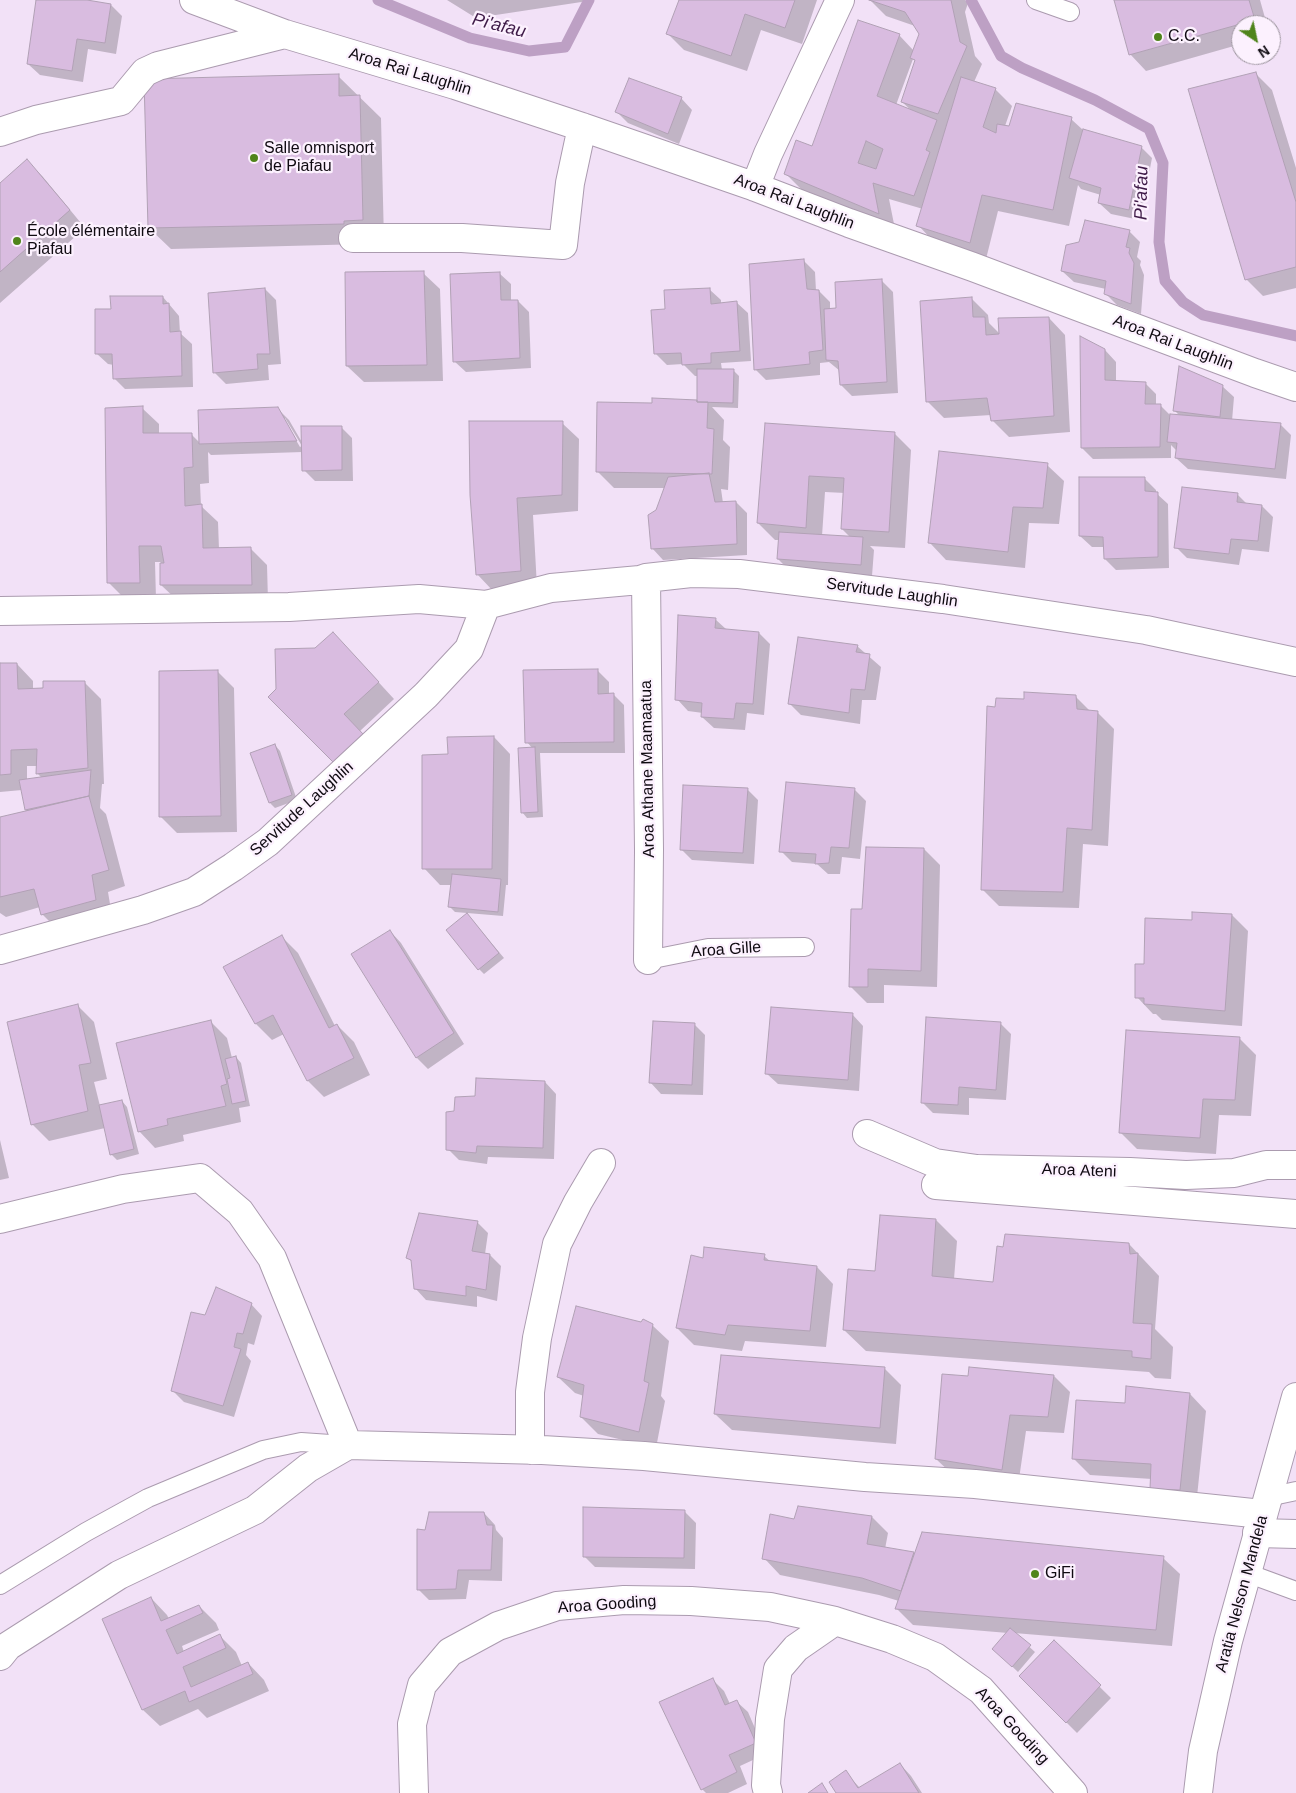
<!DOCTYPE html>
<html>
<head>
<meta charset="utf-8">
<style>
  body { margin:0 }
  #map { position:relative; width:1296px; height:1793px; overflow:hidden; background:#f2e1f7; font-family:Helvetica,sans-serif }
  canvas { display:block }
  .north { position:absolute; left:1231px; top:15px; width:50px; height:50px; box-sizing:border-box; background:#fcf1fe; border:1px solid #9d959f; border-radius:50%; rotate:146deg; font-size:14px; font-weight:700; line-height:20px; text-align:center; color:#0f0a11 }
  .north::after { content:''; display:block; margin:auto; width:18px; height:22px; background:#4f841b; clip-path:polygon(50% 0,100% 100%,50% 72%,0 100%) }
</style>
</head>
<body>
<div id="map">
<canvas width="1296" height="1793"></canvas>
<div class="north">N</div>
</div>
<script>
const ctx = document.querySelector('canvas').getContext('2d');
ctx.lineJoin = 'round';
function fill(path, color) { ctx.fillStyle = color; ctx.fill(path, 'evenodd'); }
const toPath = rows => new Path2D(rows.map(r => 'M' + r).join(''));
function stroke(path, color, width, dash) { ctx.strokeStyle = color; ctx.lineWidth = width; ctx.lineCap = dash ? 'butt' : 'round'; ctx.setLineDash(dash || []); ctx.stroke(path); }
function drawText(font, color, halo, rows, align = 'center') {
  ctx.font = font + ' Helvetica,sans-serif'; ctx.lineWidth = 4.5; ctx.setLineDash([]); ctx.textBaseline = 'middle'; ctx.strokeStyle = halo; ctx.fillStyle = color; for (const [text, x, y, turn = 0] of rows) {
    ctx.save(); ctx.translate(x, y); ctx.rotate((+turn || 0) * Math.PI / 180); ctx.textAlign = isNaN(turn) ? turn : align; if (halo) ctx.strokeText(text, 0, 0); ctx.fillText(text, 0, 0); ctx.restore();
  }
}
fill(toPath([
  [38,0,78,0,111,5,122,16,116,54,88,49,83,82,40,75,28,64],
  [447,0,588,0,588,1,476,18],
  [680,0,817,0,802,44,761,30,747,71,684,50,668,34],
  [870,0,965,0,968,3,965,12,975,56,982,64,974,82,995,89,1012,106,1005,126,1010,127,1071,119,1083,130,1141,147,1152,158,1140,220,1111,214,1099,203,1101,195,1081,189,1078,185,1069,226,998,211,986,259,934,242,918,225,923,209,889,199,895,229,803,191,786,174,813,148,899,35,914,51,921,34,915,26,886,16],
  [913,59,916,61,902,102,912,111,896,105],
  [1115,0,1260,0,1267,25,1241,25,1241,44,1146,71,1130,54],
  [1256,74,1272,90,1296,168,1296,288,1263,296,1246,279],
  [338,76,381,118,384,241,365,244,171,249,149,228],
  [681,98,692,110,679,144,628,123,617,112],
  [27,161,43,177,85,228,0,303,0,184],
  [1129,231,1140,242,1137,257,1141,261,1140,265,1144,275,1141,314,1117,305,1106,294,1106,289,1074,282,1062,271],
  [803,260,815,272,816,291,819,291,830,302,830,310,837,309,882,281,893,292,898,393,852,396,841,385,840,371,829,362,820,363,820,375,766,380,755,369],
  [423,273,440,289,443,381,364,382,347,366],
  [499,273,511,284,511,301,518,301,529,312,531,368,466,372,454,361],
  [265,289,276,300,281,364,268,365,269,380,226,384,215,373],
  [709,289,721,300,721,304,736,302,748,313,751,361,721,363,722,370,733,370,739,376,738,408,712,407,724,420,723,440,730,447,728,490,721,489,723,503,736,502,747,513,747,555,663,560,652,548,657,510,665,488,614,488,597,471,653,404,698,403,698,376,695,376,683,364,667,365,656,354,667,310],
  [163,297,179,316,180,333,192,344,193,387,125,389,114,378,114,365,108,364,96,353],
  [972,299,988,315,989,323,1000,334,1049,318,1065,335,1070,432,1009,437,992,420,991,415,944,418,927,401],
  [1105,350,1116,362,1116,382,1145,383,1156,394,1156,405,1161,406,1171,416,1180,416,1174,410,1222,386,1234,397,1232,421,1280,424,1291,435,1286,479,1188,469,1176,458,1177,451,1171,445,1171,458,1093,459,1082,448],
  [142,408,159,424,159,434,191,434,200,443,277,408,289,420,303,444,341,427,352,438,353,481,315,481,304,470,303,452,211,455,208,452,209,483,200,484,201,506,218,522,219,549,250,548,267,565,268,601,178,601,161,585,161,562,155,562,156,599,125,599,108,582],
  [283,418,285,418,302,446,300,447],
  [562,423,579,439,578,511,533,515,537,587,493,591,477,574,471,495],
  [767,424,894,433,911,450,905,548,870,546,874,550,872,576,789,570,778,559,779,540,775,540,758,523],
  [825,492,845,493,842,529,851,538,822,536],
  [1047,465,1064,481,1059,524,1029,523,1025,568,946,560,930,543],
  [1145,479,1156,490,1156,493,1168,504,1169,568,1116,570,1105,559,1104,547,1092,547,1080,536],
  [1237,494,1248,505,1262,506,1273,517,1269,552,1242,549,1239,565,1187,558,1176,547],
  [715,619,727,630,759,633,770,644,764,715,747,713,745,730,714,728,702,717,703,713,688,711,677,699],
  [857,646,881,667,876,700,862,700,860,724,801,715,790,704],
  [316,650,349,650,394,699,360,731,350,778,270,697],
  [17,664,33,681,33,689,84,682,101,699,104,784,102,784,100,808,106,814,125,886,108,892,112,916,59,931,42,914,40,907,6,917,0,913,0,818,26,811,22,790,0,792,0,665],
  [27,766,38,766,37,773,42,778,27,780],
  [598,671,609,682,609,694,613,694,624,705,625,753,540,753,543,817,527,818,522,812,533,749,527,742],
  [218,672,234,688,237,832,177,833,160,816],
  [1075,696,1091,712,1097,712,1114,729,1108,846,1083,844,1079,908,999,906,982,889,996,708,1026,700],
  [494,737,510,754,508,885,506,885,503,916,455,912,449,906,452,885,440,885,424,868,449,755],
  [275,745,280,751,297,800,275,808,270,803],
  [747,789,758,800,754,864,692,860,681,849],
  [854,789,866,801,860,859,842,857,840,874,828,874,817,864,792,862,781,851],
  [924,849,940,865,937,987,884,985,884,1003,867,1003,850,986,863,911],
  [1232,915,1248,931,1242,1026,1162,1020,1156,1014,1153,1014,1137,997,1146,966,1193,921],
  [472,920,504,958,484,974,479,969],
  [390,931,401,943,464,1044,428,1069,417,1058,353,954],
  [282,937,298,953,335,1026,337,1025,354,1042,370,1075,324,1097,308,1081,284,1034,272,1040,256,1024,225,967],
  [78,1006,94,1022,107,1079,94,1082,100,1106,122,1101,127,1107,139,1154,117,1160,111,1154,105,1128,49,1141,32,1124],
  [852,1014,863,1026,859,1091,778,1084,766,1073],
  [211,1022,227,1038,232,1058,236,1057,241,1063,250,1106,239,1108,241,1122,183,1135,184,1141,155,1148,139,1131],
  [1000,1023,1011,1034,1006,1100,969,1098,969,1115,933,1113,922,1102],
  [694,1024,705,1035,703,1095,661,1094,650,1082],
  [1239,1038,1256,1055,1251,1116,1219,1115,1216,1154,1137,1149,1120,1132],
  [545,1082,556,1094,554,1159,488,1157,487,1164,459,1160,448,1149,456,1112,476,1097],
  [0,1140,9,1178,0,1180],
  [936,1220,957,1241,954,1279,994,1283,1129,1244,1159,1276,1155,1329,1173,1347,1171,1379,1155,1378,1149,1372,866,1351,844,1330,877,1272],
  [477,1222,488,1233,485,1254,490,1255,501,1266,497,1301,477,1296,477,1307,426,1300,415,1288,413,1263,407,1257],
  [764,1256,771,1262,817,1267,833,1284,826,1347,745,1341,742,1351,694,1345,677,1328,704,1259],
  [251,1304,262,1316,254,1345,248,1343,246,1355,251,1361,234,1417,184,1402,173,1391,206,1316],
  [652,1325,669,1341,661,1396,665,1401,656,1448,598,1434,581,1417,584,1396,575,1393,558,1377],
  [884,1368,901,1385,896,1444,732,1430,715,1414],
  [1054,1376,1070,1392,1064,1433,1026,1431,1018,1486,953,1475,936,1459,969,1377],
  [1190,1394,1206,1411,1196,1506,1151,1488,1152,1479,1090,1475,1073,1458,1126,1404],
  [685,1512,696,1523,695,1569,595,1567,584,1556],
  [484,1513,495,1525,496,1530,503,1538,502,1581,469,1580,466,1599,429,1600,418,1589,426,1531],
  [872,1517,888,1533,885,1549,915,1554,1163,1558,1180,1574,1172,1646,1014,1633,1035,1652,1018,1672,999,1654,1008,1633,913,1625,896,1608,899,1601,879,1595,780,1575,764,1558,795,1521],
  [151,1598,167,1615,169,1619,199,1606,216,1623,219,1630,182,1646,184,1652,220,1636,236,1652,242,1666,248,1663,264,1680,269,1691,207,1718,198,1709,160,1726,143,1710,103,1620],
  [1054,1642,1111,1698,1077,1733,1020,1676],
  [713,1680,724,1691,730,1704,736,1701,748,1712,766,1754,740,1766,747,1784,728,1793,706,1793,702,1789],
  [900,1764,911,1776,922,1793,838,1793,845,1772,860,1788]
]), '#0003');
stroke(toPath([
  [378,0,470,38,529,51,565,47,589,0],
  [971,0,1001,56,1022,68,1095,100,1149,129,1163,163,1159,242,1165,281,1183,302,1203,315,1296,336]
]), '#bda0c4', 11);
const building = toPath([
  [36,0,87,0,111,4,105,43,77,39,72,71,27,64,36,0],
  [679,0,795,0,785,28,745,14,731,56,666,34,679,0],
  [869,0,951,0,960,42,967,46,938,114,901,102,915,60,910,58,919,34,905,12,869,0],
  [1114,0,1249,0,1255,20,1129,55,1114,0],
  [858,20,900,34,877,96,937,120,926,150,930,152,914,196,873,183,879,214,784,174,796,140,812,146,858,20],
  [866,141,883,149,876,169,858,163,866,141],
  [1256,72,1296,202,1296,267,1245,280,1188,89,1256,72],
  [339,74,339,96,360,95,363,220,344,221,344,224,148,228,144,79,339,74],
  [961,77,996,88,983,127,996,133,997,124,1009,126,1016,103,1072,117,1053,210,982,195,970,243,916,226,961,77],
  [629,78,682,97,668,134,615,112,629,78],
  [1083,129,1142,146,1129,210,1098,203,1101,188,1069,178,1083,129],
  [27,159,70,210,0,272,0,183,27,159],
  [1085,220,1130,230,1126,247,1130,248,1129,253,1134,263,1131,304,1104,294,1106,281,1061,271,1066,245,1079,242,1085,220],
  [804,259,807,289,819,290,823,350,809,352,810,364,754,370,749,264,804,259],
  [424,271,427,365,346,366,345,272,424,271],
  [500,272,501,300,518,300,520,358,453,362,450,274,500,272],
  [882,279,887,382,840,385,838,361,826,360,824,309,836,308,835,282,882,279],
  [265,288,270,354,257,354,258,369,213,373,208,293,265,288],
  [710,288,711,304,737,301,740,351,711,353,711,363,682,365,681,353,654,354,651,310,665,309,664,290,710,288],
  [110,296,163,296,163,304,169,303,170,332,181,331,182,376,113,379,112,354,95,354,95,309,111,309,110,296],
  [972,297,973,317,985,317,986,335,999,334,998,318,1049,317,1054,416,991,421,987,398,926,402,920,301,972,297],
  [1080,336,1105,349,1105,380,1146,382,1145,404,1161,404,1160,447,1081,448,1080,336],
  [1179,366,1223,385,1220,417,1173,411,1179,366],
  [697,369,734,369,733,403,697,402,697,369],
  [652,398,697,400,697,402,708,402,707,428,714,429,712,474,596,472,597,402,652,403,652,398],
  [143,406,143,433,192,433,193,467,184,468,185,506,202,504,203,548,251,547,252,585,160,585,160,563,164,563,161,546,139,546,140,583,107,583,105,408,143,406],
  [278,407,297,441,199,444,198,410,278,407],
  [1170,414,1281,423,1275,469,1175,458,1177,443,1167,442,1170,414],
  [469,421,563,421,562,495,517,498,521,571,476,575,470,495,469,421],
  [765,423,895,432,889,532,841,529,844,478,809,476,806,528,757,523,765,423],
  [301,426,342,426,342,470,302,471,301,426],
  [939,451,1048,463,1043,508,1013,507,1008,552,928,543,939,451],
  [709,473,715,502,736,501,737,544,651,549,648,515,656,510,668,477,709,473],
  [1079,477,1145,477,1145,491,1158,492,1158,557,1104,559,1103,537,1079,536,1079,477],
  [1182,487,1238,493,1237,502,1262,505,1258,541,1231,539,1229,554,1174,548,1182,487],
  [779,532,863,537,861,565,777,559,779,532],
  [678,615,716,618,715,628,759,632,753,704,736,703,734,719,701,717,702,703,675,700,678,615],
  [333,632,379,682,344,714,364,735,333,762,268,697,276,689,275,649,315,648,333,632],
  [798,637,858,645,856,652,870,654,865,690,851,689,849,713,788,704,798,637],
  [0,663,17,663,18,689,43,688,43,681,85,681,88,768,36,774,37,749,11,750,11,774,0,775,0,663],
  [598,669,598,694,614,693,614,742,525,743,523,670,598,669],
  [218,670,221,816,159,817,159,671,218,670],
  [1024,692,1076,695,1077,709,1098,711,1092,830,1067,828,1063,892,981,890,987,706,995,707,996,698,1024,699,1024,692],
  [494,736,492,869,422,869,422,755,448,754,447,737,494,736],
  [275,744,292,795,269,803,250,753,275,744],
  [535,747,538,812,521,813,518,748,535,747],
  [91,770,89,796,25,810,19,780,91,770],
  [786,782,855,788,849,848,831,847,829,863,815,864,816,854,779,852,786,782],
  [683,785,748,788,743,853,680,850,683,785],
  [89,796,109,870,92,875,96,900,41,915,34,889,0,897,0,817,89,796],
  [866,847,924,848,921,971,868,969,868,987,849,987,851,909,862,909,866,847],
  [452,874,501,879,498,912,448,907,452,874],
  [1192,912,1232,914,1225,1011,1144,1004,1144,998,1135,998,1135,964,1144,964,1145,918,1192,920,1192,912],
  [467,913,499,953,478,970,446,930,467,913],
  [390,930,454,1033,416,1058,351,954,390,930],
  [282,935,329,1028,337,1024,354,1058,307,1081,273,1015,255,1024,223,967,282,935],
  [78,1004,91,1063,79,1065,88,1111,31,1125,7,1022,78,1004],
  [771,1007,853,1013,848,1080,765,1074,771,1007],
  [926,1017,1001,1022,996,1090,959,1087,958,1105,921,1103,926,1017],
  [211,1020,227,1084,221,1086,226,1106,167,1119,168,1125,138,1132,116,1043,211,1020],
  [653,1021,695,1023,692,1085,649,1083,653,1021],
  [1126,1030,1240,1037,1235,1100,1203,1099,1200,1138,1119,1133,1126,1030],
  [236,1056,246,1101,232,1104,227,1079,230,1078,225,1059,236,1056],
  [476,1078,545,1081,543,1148,477,1146,476,1153,446,1150,446,1112,454,1111,455,1097,475,1096,476,1078],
  [122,1100,134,1149,110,1155,99,1105,122,1100],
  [419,1213,478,1221,472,1251,490,1254,486,1290,466,1286,466,1296,414,1289,411,1260,406,1258,419,1213],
  [880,1215,936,1219,932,1276,993,1282,997,1246,1003,1247,1005,1234,1129,1243,1130,1254,1138,1253,1133,1323,1152,1324,1151,1359,1132,1357,1132,1351,843,1330,848,1269,875,1271,880,1215],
  [704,1247,765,1254,764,1260,817,1266,810,1331,728,1325,725,1335,676,1328,691,1255,703,1258,704,1247],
  [216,1287,252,1303,243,1334,237,1333,234,1347,241,1349,223,1406,171,1391,191,1312,205,1315,216,1287],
  [576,1306,641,1322,643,1319,653,1324,644,1381,649,1383,639,1432,580,1417,584,1385,557,1377,576,1306],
  [721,1355,885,1367,880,1428,714,1414,721,1355],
  [969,1367,1054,1375,1048,1417,1010,1415,1002,1470,935,1459,942,1374,968,1376,969,1367],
  [1126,1386,1190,1393,1180,1490,1150,1489,1151,1464,1072,1459,1076,1400,1125,1403,1126,1386],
  [798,1506,872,1516,867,1544,914,1552,901,1591,862,1578,762,1559,770,1514,794,1519,798,1506],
  [583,1507,685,1510,684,1558,583,1557,583,1507],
  [429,1512,484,1512,487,1525,493,1525,491,1570,458,1570,456,1589,417,1590,417,1529,425,1530,429,1512],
  [922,1532,1164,1556,1156,1630,895,1609,922,1532],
  [151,1597,161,1621,199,1605,203,1613,166,1630,177,1654,220,1634,226,1648,183,1667,191,1687,248,1662,253,1674,189,1702,185,1691,142,1710,102,1619,151,1597],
  [1010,1628,1031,1645,1012,1667,992,1649,1010,1628],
  [1054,1640,1101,1685,1066,1723,1019,1676,1054,1640],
  [713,1678,725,1705,737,1700,756,1743,729,1755,737,1772,701,1790,659,1702,713,1678],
  [900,1763,919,1793,836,1793,829,1782,846,1770,858,1788,900,1763],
  [822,1783,828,1793,808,1793,822,1783]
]);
fill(building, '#d9bce0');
stroke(building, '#b1a1b5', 1);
const service = toPath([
  [1036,0,1070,12],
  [648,960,708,948,805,947],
  [1268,1497,1296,1491],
  [1247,1573,1296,1591],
  [0,1585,86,1532,148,1498,263,1450,301,1442,345,1445]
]);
const minor = toPath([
  [194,0,285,34,455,85,582,127,750,185,849,223,973,267,1255,373,1296,387],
  [0,132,36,120,121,101,145,72,158,66,285,34],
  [755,187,768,154,840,0],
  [353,238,462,238,563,245,570,183,582,127],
  [646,578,649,850,648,960],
  [0,611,289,607,419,599,486,605,551,588,640,580,646,578,691,573,739,574,943,599,1146,630,1296,662],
  [0,950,143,910,194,892,233,867,268,842,426,695,469,649,486,605],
  [867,1134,935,1163,977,1169,1130,1172,1186,1175,1234,1173,1266,1165,1296,1165],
  [936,1185,1296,1214],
  [0,1219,123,1189,200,1178,240,1212,272,1258,348,1445],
  [348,1445,542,1450,644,1456,865,1477,975,1484,1262,1514],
  [530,1450,530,1392,537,1338,557,1244,578,1202,601,1163],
  [1257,1533,1296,1534],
  [0,1656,8,1646,119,1575,255,1510,308,1468,348,1445],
  [414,1793,412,1724,422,1685,450,1652,498,1626,557,1606,624,1600,691,1601,770,1607,835,1621,892,1639,935,1657,981,1690,1073,1793],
  [768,1793,766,1785,770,1719,778,1669,796,1648,835,1621]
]);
const primary = toPath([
  [1198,1793,1203,1751,1228,1641,1296,1397]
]);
stroke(service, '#ab9baf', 20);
stroke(minor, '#ab9baf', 30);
stroke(primary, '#ab9baf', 30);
stroke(service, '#fff', 18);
stroke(minor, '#fff', 28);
stroke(primary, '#fff', 28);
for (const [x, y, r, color] of [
  [1158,37,5,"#4f841b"],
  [254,158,5,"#4f841b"],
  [17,241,5,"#4f841b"],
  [1035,1574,5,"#4f841b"]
]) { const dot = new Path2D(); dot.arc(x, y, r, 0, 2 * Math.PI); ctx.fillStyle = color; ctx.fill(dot); stroke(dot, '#fcf1fe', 2); }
drawText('16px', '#0f0a11', '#fcf1fe', [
  ["C.C.",1168,37],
  ["Salle omnisport",264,149],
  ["de Piafau",264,167],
  ["École élémentaire",27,232],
  ["Piafau",27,250],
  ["GiFi",1045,1574]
], 'left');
drawText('16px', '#0f0a11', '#fcf1fe', [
  ["Aroa Rai Laughlin",410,72,17],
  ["Aroa Rai Laughlin",794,202,21],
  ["Aroa Rai Laughlin",1173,343,21],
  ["Servitude Laughlin",892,593,8],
  ["Aroa Athane Maamaatua",648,769,-91],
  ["Servitude Laughlin",302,809,-42],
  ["Aroa Gille",726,950,-4],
  ["Aroa Ateni",1079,1171,2],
  ["Aratia Nelson Mandela",1242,1594,-75],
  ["Aroa Gooding",607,1605,-4],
  ["Aroa Gooding",1012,1726,47]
]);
drawText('italic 18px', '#3e1a47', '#fcf1fe', [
  ["Pi'afau",499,26,14],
  ["Pi'afau",1142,193,-89]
]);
</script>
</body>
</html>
